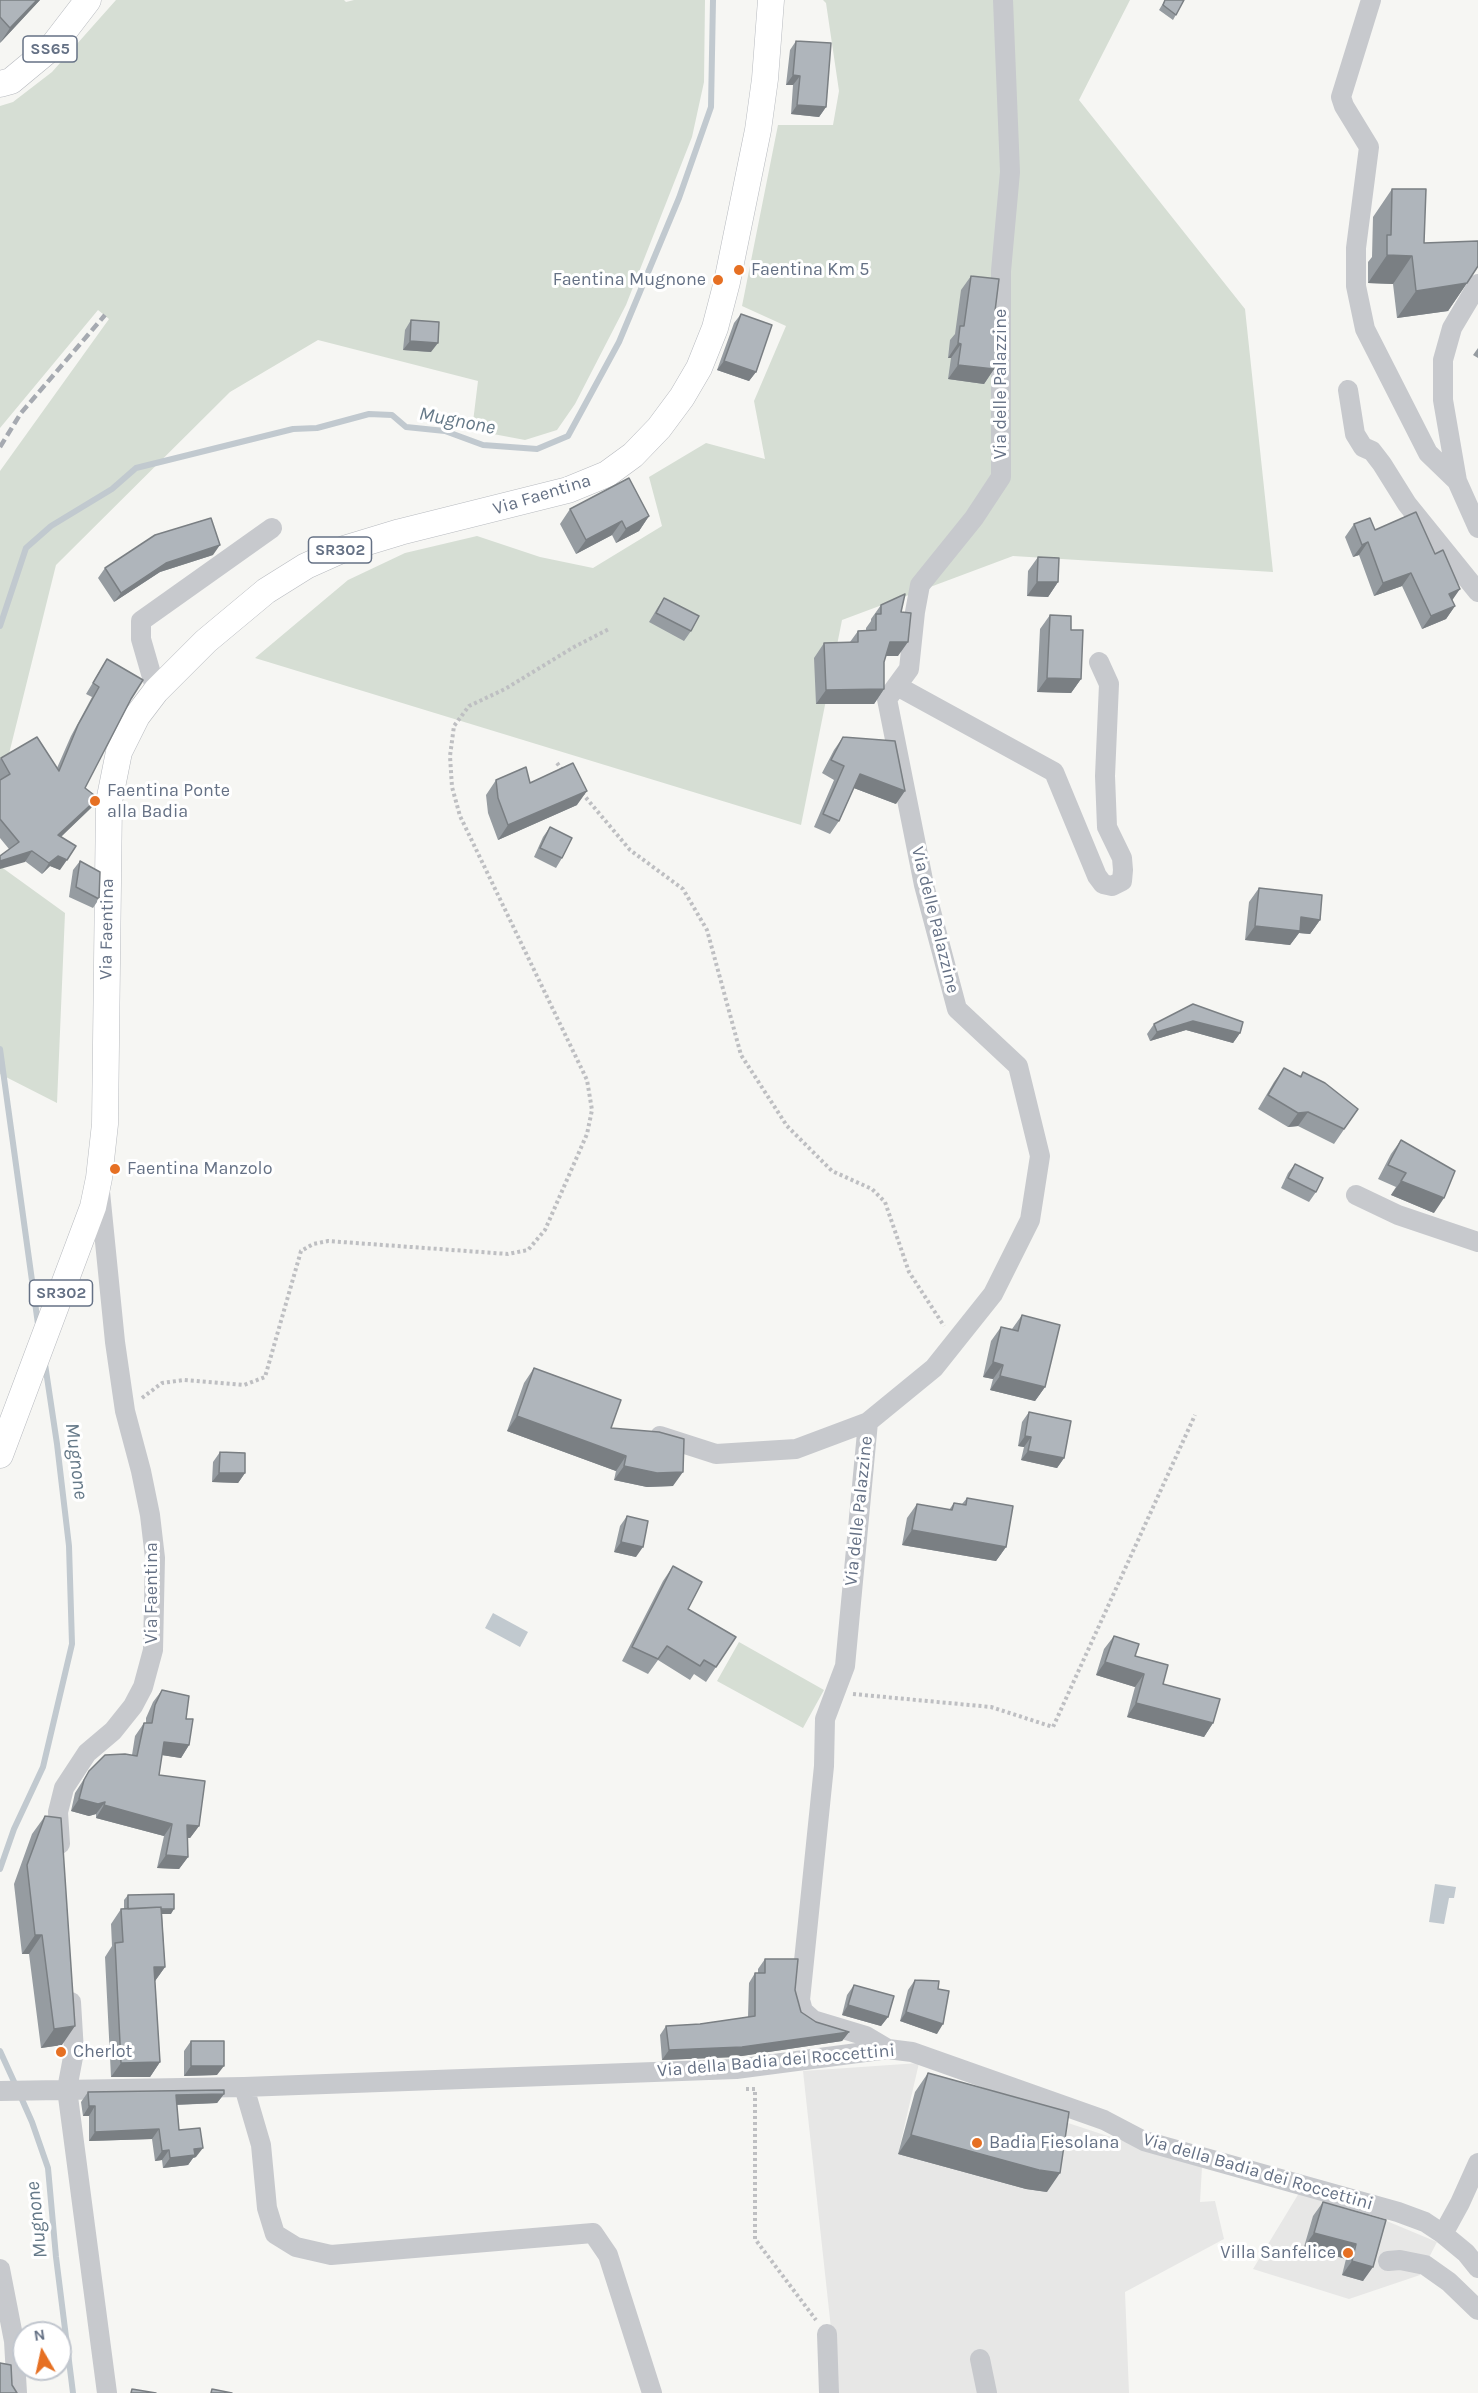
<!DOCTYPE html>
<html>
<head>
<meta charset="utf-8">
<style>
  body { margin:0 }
  #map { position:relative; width:1478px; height:2393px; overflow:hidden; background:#f6f6f3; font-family:Karla,sans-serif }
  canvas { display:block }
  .north { position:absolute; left:12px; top:2321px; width:60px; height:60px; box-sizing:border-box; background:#fff; border:2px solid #c1c6ce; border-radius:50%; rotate:351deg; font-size:16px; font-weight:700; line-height:24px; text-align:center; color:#657185 }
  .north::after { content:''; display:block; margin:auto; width:21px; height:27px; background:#e67023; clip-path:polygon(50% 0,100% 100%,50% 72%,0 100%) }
</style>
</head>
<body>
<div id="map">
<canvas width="1478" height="2393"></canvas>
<div class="north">N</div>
</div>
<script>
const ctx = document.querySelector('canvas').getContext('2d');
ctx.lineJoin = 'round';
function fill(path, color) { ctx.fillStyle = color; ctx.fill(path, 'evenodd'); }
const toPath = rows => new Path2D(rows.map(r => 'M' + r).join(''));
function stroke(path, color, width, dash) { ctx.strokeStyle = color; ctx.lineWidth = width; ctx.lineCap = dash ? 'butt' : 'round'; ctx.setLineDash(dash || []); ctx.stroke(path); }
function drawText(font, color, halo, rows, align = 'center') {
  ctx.font = font + ' Karla,sans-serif'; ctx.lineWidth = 6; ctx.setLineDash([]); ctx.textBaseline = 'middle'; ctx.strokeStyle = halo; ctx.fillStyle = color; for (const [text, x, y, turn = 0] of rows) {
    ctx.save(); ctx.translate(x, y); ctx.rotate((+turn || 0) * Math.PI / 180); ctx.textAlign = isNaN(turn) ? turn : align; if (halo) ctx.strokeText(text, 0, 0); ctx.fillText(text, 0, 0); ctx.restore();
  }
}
fill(toPath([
  [919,2063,898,2154,1065,2122,1202,2167,1200,2202,1215,2201,1224,2239,1125,2292,1129,2393,838,2393,803,2071],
  [1299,2193,1377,2217,1437,2242,1420,2275,1349,2299,1253,2269]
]), '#e7e7e6');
fill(toPath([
  [116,0,344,0,346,2,354,0,705,0,704,82,692,137,626,305,575,404,557,430,525,440,472,430,478,381,318,340,230,392,56,565,0,790,0,471,109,319,98,310,0,428,0,106,13,102,52,72],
  [823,0,1130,0,1079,100,1245,309,1273,572,1013,556,842,620,801,825,255,658,348,580,405,553,477,536,540,557,593,568,662,526,649,477,706,443,765,459,754,401,786,326,742,306,778,125,833,125,839,91,826,3],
  [0,866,65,913,57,1103,0,1074],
  [739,1642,824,1690,803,1728,717,1681]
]), '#d6ded4');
fill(toPath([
  [493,1613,528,1632,520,1647,485,1628],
  [1435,1884,1456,1887,1454,1898,1449,1898,1444,1924,1429,1922]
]), '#c1c9cf');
stroke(toPath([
  [0,626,26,548,51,526,112,489,136,468,293,429,317,428,369,414,392,415,406,427,445,431,483,445,537,449,568,436,619,342,679,198,711,107,713,0],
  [0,1049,38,1324],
  [0,1869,14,1829,43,1767,72,1644,69,1546,57,1444,45,1364],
  [0,2051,16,2086],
  [20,2095,32,2122,48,2168,56,2257,73,2393]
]), '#c1c9cf', 6);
const major = toPath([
  [0,84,11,81,52,47,88,0],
  [0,1455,93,1207,99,1178,105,1124,109,802,119,752,137,716,156,691,206,641,266,591,306,566,344,549,400,532,568,490,607,474,633,455,659,428,682,397,699,368,715,328,727,282,758,130,765,79,771,0]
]);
stroke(major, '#b7babf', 27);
stroke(toPath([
  [557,763,563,771],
  [582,793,630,850,683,889,707,930,741,1055,787,1126,832,1171,872,1189,885,1202,909,1272,944,1326],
  [142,1398,162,1383,184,1380,244,1385,265,1377,301,1251,313,1244,328,1241,508,1254,528,1250,545,1230,587,1134,592,1110,587,1080,460,816,452,787,450,756,454,726,469,706,505,689,574,647,609,629],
  [853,1694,991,1707,1053,1727,1195,1415],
  [746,2089,755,2089,755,2239,816,2320]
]), '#bebfc2', 4, [3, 3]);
stroke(toPath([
  [1371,0,1341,97,1344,106,1369,147,1356,248,1356,286,1365,329,1428,453,1457,481],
  [1478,284,1452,328,1443,360,1443,400,1457,481,1478,528],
  [1348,390,1355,434,1363,447,1372,451,1382,464,1407,504,1478,592],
  [897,686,1054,772,1097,876,1103,884,1112,886,1122,881,1123,870,1122,858,1107,827,1105,776,1109,684,1099,662],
  [156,691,141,639,141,621,272,528],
  [1356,1195,1398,1215,1478,1242],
  [660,1436,716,1454,796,1449,868,1422],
  [60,1844,58,1812,64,1788,87,1753,113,1731,133,1706,143,1687,153,1650,155,1558,150,1515,141,1471,125,1411,115,1342,100,1192],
  [71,2002,74,2052,67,2089,107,2393],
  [888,2049,866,2036,813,2020,803,2011,800,2000,824,1766,825,1719,845,1666,868,1422,934,1368,993,1294,1030,1220,1040,1156,1018,1066,957,1009,924,885,887,699,909,669,915,612,920,585,974,518,1001,477,1001,271,1010,172,1003,0],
  [244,2087,261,2145,267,2208,275,2234,296,2247,331,2255,593,2233,608,2255,652,2393],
  [0,2091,244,2087,736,2069,888,2049,912,2052,1104,2120,1144,2141,1398,2212,1425,2222,1443,2234,1466,2253,1478,2268],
  [1443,2234,1460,2203,1478,2163],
  [1388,2261,1400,2260,1425,2265,1449,2282,1478,2310],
  [0,2269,14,2341,17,2393],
  [827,2334,829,2393],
  [980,2359,987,2393]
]), '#c7c9cd', 20);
stroke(major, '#fff', 26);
stroke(toPath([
  [0,447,21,413,105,315]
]), '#a6aab1', 4.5, [9, 4.5]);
fill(toPath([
  [0,0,40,0,0,43],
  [1165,0,1184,0,1173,20,1159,10],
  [796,41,826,107,819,117,791,114,793,85,786,85,790,50],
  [1392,189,1424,243,1467,283,1448,311,1397,318,1393,284,1368,283,1368,262,1372,257,1373,217],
  [971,276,995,311,994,369,984,384,948,379,951,358,948,358,950,340,955,334,961,290],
  [741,314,756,372,749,381,717,370,734,323],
  [411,320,431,352,403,350,405,330],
  [1478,348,1478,358,1473,355],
  [570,509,649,516,639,531,616,543,612,535,576,554,560,524],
  [1354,524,1375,530,1452,600,1455,606,1446,619,1422,629,1402,586,1374,596,1359,555,1353,557,1345,537],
  [213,555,160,572,114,602,98,578,105,568],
  [1038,557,1058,582,1048,597,1027,596,1028,571],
  [664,598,691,631,684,641,649,622,658,607],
  [881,605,901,612,898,656,886,656,884,662,884,689,874,704,816,704,814,658,824,643,850,642,858,631,866,630,866,628,871,621,871,619],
  [1050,615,1071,630,1081,679,1071,693,1037,692,1040,629],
  [107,659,131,699,85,788,98,798,91,808,61,837,60,870,50,866,42,874,9,849,0,838,0,759,1,758,57,768,71,736,92,697,86,694],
  [843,737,896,804,854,788,839,821,830,834,814,827,834,780,822,773,834,750],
  [496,780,530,783,577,805,498,840,488,813,486,795],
  [550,827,562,858,556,868,534,857,543,837],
  [80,861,99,899,93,908,69,897,73,870],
  [1259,888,1320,920,1310,934,1299,933,1290,945,1245,940,1249,902],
  [1154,1024,1240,1033,1233,1043,1186,1030,1150,1041,1147,1034],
  [1284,1068,1300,1076,1303,1072,1358,1109,1334,1144,1298,1126,1288,1127,1258,1109,1274,1082],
  [1401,1140,1434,1213,1391,1195,1396,1187,1378,1179,1391,1154],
  [1295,1164,1316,1192,1309,1202,1281,1188,1288,1173],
  [1022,1315,1045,1387,1035,1401,990,1390,993,1379,983,1377,991,1341,1001,1327,1012,1329],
  [534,1368,611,1428,673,1486,647,1487,614,1480,616,1471,507,1431,524,1383],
  [1029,1412,1064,1458,1057,1468,1021,1460,1024,1447,1018,1446,1022,1422],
  [220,1452,245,1473,238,1483,212,1482,213,1462],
  [967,1498,1006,1547,996,1561,902,1545,907,1518,917,1504,949,1510,954,1503,962,1504],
  [627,1516,636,1557,614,1552,620,1526],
  [673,1566,688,1609,716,1667,706,1682,694,1674,690,1680,658,1660,648,1674,622,1661,663,1581],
  [1114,1636,1163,1684,1213,1723,1204,1737,1127,1717,1135,1687,1096,1675,1104,1649],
  [162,1690,186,1719,189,1745,181,1758,162,1755,159,1775,199,1826,190,1838,188,1838,188,1857,179,1869,157,1868,164,1836,96,1818,96,1814,89,1816,71,1811,75,1793,89,1771,132,1755,135,1736,144,1723,146,1723,146,1718,153,1702],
  [45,1816,62,2045,41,2048,29,1954,22,1954,14,1884,32,1834],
  [128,1895,171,1914,162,1914,165,1967,155,1981,160,2062,150,2077,111,2077,105,1957,112,1946,111,1924,121,1909,124,1909,124,1900],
  [765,1959,795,1990,801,2012,816,2022,849,2032,842,2041,735,2057,662,2060,660,2035,666,2026,700,2024,748,2017,749,1983,755,1973,758,1973,758,1969],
  [915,1980,937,2034,900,2021,908,1990],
  [854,1985,888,2017,881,2026,842,2015,847,1995],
  [191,2041,217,2075,184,2076,184,2051],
  [928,2073,1047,2192,1026,2189,898,2154,915,2092],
  [88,2092,224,2094,217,2103,177,2105,179,2130,196,2157,193,2158,188,2165,163,2168,162,2160,155,2161,152,2139,89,2141,89,2116,83,2116,81,2102],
  [1323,2202,1386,2220,1363,2281,1342,2275,1346,2259,1304,2247,1313,2216]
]), '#969ca1');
fill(toPath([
  [37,0,40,0,0,43,10,28],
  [793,75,800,76,793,85,786,85],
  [797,105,826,107,819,117,791,114],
  [1387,255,1412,256,1393,284,1368,283],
  [1467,283,1448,311,1397,318,1416,291],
  [410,341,438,343,431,352,403,350],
  [958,343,961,344,951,358,948,358],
  [724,361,756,372,749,381,717,370],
  [958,365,994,369,984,384,948,379],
  [649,516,639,531,616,543,626,529],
  [622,521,612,535,576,554,586,540],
  [1368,542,1359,555,1353,557,1362,545],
  [220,545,213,555,160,572,114,602,121,593,166,563],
  [1411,573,1402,586,1374,596,1383,583],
  [1037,582,1058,582,1048,597,1027,596],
  [1460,589,1451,602,1449,594],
  [1455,606,1446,619,1422,629,1431,616],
  [890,642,908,642,898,656,880,656],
  [1047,678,1081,679,1071,693,1037,692],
  [884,689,874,704,816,704,826,690],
  [860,774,905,791,896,804,851,787],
  [587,791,577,805,498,840,508,825],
  [98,798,91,808,51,846,58,835],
  [32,851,25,862,0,869,0,861],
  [58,856,67,860,60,870,50,866,42,874,49,863],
  [1301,917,1320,920,1310,934,1299,933,1290,945,1245,940,1255,926],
  [1193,1021,1240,1033,1233,1043,1186,1030,1150,1041,1157,1032],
  [1308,1112,1298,1126,1288,1127,1298,1113],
  [1401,1181,1444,1198,1434,1213,1391,1195],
  [993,1362,1003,1365,993,1379,983,1377],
  [1000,1376,1045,1387,1035,1401,990,1390],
  [517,1416,626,1456,616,1471,507,1431],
  [1025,1436,1031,1437,1024,1447,1018,1446],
  [1028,1451,1064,1458,1057,1468,1021,1460],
  [624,1466,683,1472,673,1486,647,1487,614,1480],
  [219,1473,245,1473,238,1483,212,1482],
  [912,1530,1006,1547,996,1561,902,1545],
  [621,1542,643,1547,636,1557,614,1552],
  [1105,1662,1144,1674,1135,1687,1096,1675],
  [1136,1703,1213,1723,1204,1737,1127,1717],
  [164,1742,189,1745,181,1758,155,1754],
  [79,1799,105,1802,96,1814,89,1816,71,1811],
  [104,1805,172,1824,164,1836,96,1818],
  [187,1825,199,1826,190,1838,179,1837],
  [166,1855,188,1857,179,1869,157,1868],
  [174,1909,171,1914,124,1914,128,1910],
  [35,1935,42,1935,29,1954,22,1954],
  [154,1967,165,1967,155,1981],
  [848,2005,888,2017,881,2026,842,2015],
  [906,2012,943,2024,937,2034,900,2021],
  [75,2026,62,2045,41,2048,54,2029],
  [849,2032,842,2041,735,2057,662,2060,669,2050],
  [160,2062,150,2077,111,2077,121,2063],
  [191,2066,224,2066,217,2075,184,2076],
  [224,2094,217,2103,169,2105,176,2095],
  [89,2106,95,2106,89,2116,83,2116],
  [159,2129,152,2139,89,2141,95,2132],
  [911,2135,1060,2173,1047,2192,1026,2189,898,2154],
  [203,2148,196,2157,193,2158,188,2165,163,2168,170,2158,194,2149],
  [169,2150,162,2160,155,2161,162,2151],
  [1314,2233,1356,2244,1346,2259,1304,2247],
  [1352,2261,1373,2267,1363,2281,1342,2275]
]), '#7a7f83');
const building = toPath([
  [0,0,37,0,10,28,0,17,0,0],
  [1165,0,1184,0,1176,15,1163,5,1165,0],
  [796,41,831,43,826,107,797,105,800,76,793,75,796,41],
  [1392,189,1426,189,1424,243,1478,241,1478,266,1467,283,1416,291,1412,256,1387,255,1387,235,1391,235,1392,189],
  [971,276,999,279,995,311,999,312,999,335,994,369,958,365,961,344,958,343,960,326,964,326,971,276],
  [741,314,772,325,756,372,724,361,741,314],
  [411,320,439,322,438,343,410,341,411,320],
  [629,478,649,516,626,529,622,521,586,540,570,509,629,478],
  [1416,512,1435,554,1443,550,1460,589,1449,594,1455,606,1431,616,1411,573,1383,583,1368,542,1362,545,1354,524,1370,518,1375,530,1416,512],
  [211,518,220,545,166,563,121,593,105,568,155,535,211,518],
  [1038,557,1059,558,1058,582,1037,582,1038,557],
  [905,594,901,612,911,613,908,642,890,642,884,662,884,689,826,690,824,643,858,642,858,631,876,630,876,614,881,614,881,605,905,594],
  [664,598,699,616,691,631,656,613,664,598],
  [1050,615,1071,616,1071,630,1083,630,1081,679,1047,678,1050,615],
  [107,659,143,680,131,699,85,788,98,798,58,835,76,846,67,860,58,856,49,863,32,851,0,861,0,856,19,842,0,819,0,780,10,774,1,758,37,737,59,771,78,725,99,687,93,683,107,659],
  [843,737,895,741,905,791,860,774,839,821,823,814,844,766,831,760,843,737],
  [573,763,587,791,508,825,498,798,496,780,526,767,530,783,573,763],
  [550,827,572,838,562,858,540,848,550,827],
  [80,861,100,872,99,899,76,887,80,861],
  [1259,888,1322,895,1320,920,1301,917,1300,931,1255,926,1259,888],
  [1193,1004,1243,1022,1240,1033,1193,1021,1157,1032,1154,1024,1193,1004],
  [1284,1068,1301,1077,1303,1072,1325,1083,1358,1109,1344,1129,1308,1112,1298,1113,1268,1095,1284,1068],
  [1401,1140,1455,1171,1444,1198,1401,1181,1406,1173,1388,1165,1401,1140],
  [1295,1164,1323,1178,1316,1192,1288,1178,1295,1164],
  [1022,1315,1060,1325,1045,1387,1000,1376,1003,1365,993,1362,1001,1327,1018,1331,1022,1315],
  [534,1368,621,1400,611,1428,659,1432,684,1439,683,1472,657,1473,624,1466,626,1456,517,1416,534,1368],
  [1029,1412,1071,1421,1064,1458,1028,1451,1031,1437,1025,1436,1029,1412],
  [220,1452,245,1453,245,1473,219,1473,220,1452],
  [967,1498,1013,1506,1006,1547,912,1530,917,1504,952,1510,954,1503,966,1505,967,1498],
  [627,1516,648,1521,643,1547,621,1542,627,1516],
  [673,1566,702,1582,688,1609,736,1637,716,1667,704,1660,700,1666,667,1646,658,1659,632,1647,673,1566],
  [1114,1636,1139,1644,1135,1656,1168,1665,1163,1684,1220,1699,1213,1723,1136,1703,1144,1674,1105,1662,1114,1636],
  [162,1690,189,1696,186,1719,193,1719,189,1745,164,1742,159,1775,205,1781,199,1826,187,1825,188,1857,166,1855,172,1824,104,1805,105,1802,98,1804,79,1799,84,1780,89,1771,105,1755,125,1754,137,1756,144,1723,152,1723,155,1705,162,1690],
  [45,1816,61,1818,75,2026,54,2029,42,1935,35,1935,27,1865,45,1816],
  [174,1894,174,1909,161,1909,161,1907,128,1909,128,1895,174,1894],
  [161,1907,165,1967,154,1967,160,2062,121,2063,115,1943,123,1942,121,1909,161,1907],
  [765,1959,798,1959,795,1990,801,2012,816,2022,849,2032,742,2047,669,2050,666,2026,700,2024,755,2016,755,1973,765,1973,765,1959],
  [915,1980,939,1981,938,1989,949,1991,943,2024,906,2012,915,1980],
  [854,1985,894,1996,888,2017,848,2005,854,1985],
  [191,2041,224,2041,224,2066,191,2066,191,2041],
  [928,2073,1069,2112,1060,2173,1039,2170,911,2135,928,2073],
  [224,2090,224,2094,176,2095,179,2130,200,2128,203,2148,194,2149,195,2155,170,2158,169,2150,162,2151,159,2129,95,2132,95,2106,89,2106,88,2092,224,2090],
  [1323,2202,1386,2220,1373,2267,1352,2261,1356,2244,1314,2233,1323,2202],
  [0,2363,11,2365,12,2385,17,2393,0,2393,0,2363],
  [132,2389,156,2393,131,2393,132,2389],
  [212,2389,232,2393,211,2393,212,2389]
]);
fill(building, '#afb5bb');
stroke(building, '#7a7f83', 1.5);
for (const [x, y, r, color] of [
  [739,270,6,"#e67023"],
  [718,280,6,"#e67023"],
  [95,801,6,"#e67023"],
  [115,1169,6,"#e67023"],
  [61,2052,6,"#e67023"],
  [977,2143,6,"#e67023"],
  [1348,2253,6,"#e67023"]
]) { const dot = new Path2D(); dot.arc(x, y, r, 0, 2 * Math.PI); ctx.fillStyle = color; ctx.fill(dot); stroke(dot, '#fff', 2); }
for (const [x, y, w] of [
  [50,49,54],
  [340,550,63],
  [61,1293,63]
]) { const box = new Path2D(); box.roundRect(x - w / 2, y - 13, w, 26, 4.5); ctx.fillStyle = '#fff'; ctx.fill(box); stroke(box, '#657185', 1.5); }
drawText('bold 16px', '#657185', null, [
  ["SS65",50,49],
  ["SR302",340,550],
  ["SR302",61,1293]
]);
drawText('18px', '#657185', '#fff', [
  ["Faentina Km 5",751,270],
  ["Faentina Mugnone",706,280,"right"],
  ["Faentina Ponte",107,791],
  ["alla Badia",107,812],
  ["Faentina Manzolo",127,1169],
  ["Cherlot",73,2052],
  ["Badia Fiesolana",989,2143],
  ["Villa Sanfelice",1336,2253,"right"]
], 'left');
drawText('18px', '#657185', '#fff', [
  ["Via delle Palazzine",1001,384,-90],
  ["Via Faentina",542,495,-17],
  ["Via delle Palazzine",935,920,76],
  ["Via Faentina",107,929,-89],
  ["Via delle Palazzine",859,1511,-84],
  ["Via Faentina",152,1593,-90],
  ["Via della Badia dei Roccettini",776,2061,-5],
  ["Via della Badia dei Roccettini",1258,2172,16]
]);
drawText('italic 20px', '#657988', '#fff', [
  ["Mugnone",457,421,11],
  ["Mugnone",76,1461,83],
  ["Mugnone",37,2220,-96]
]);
</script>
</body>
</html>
